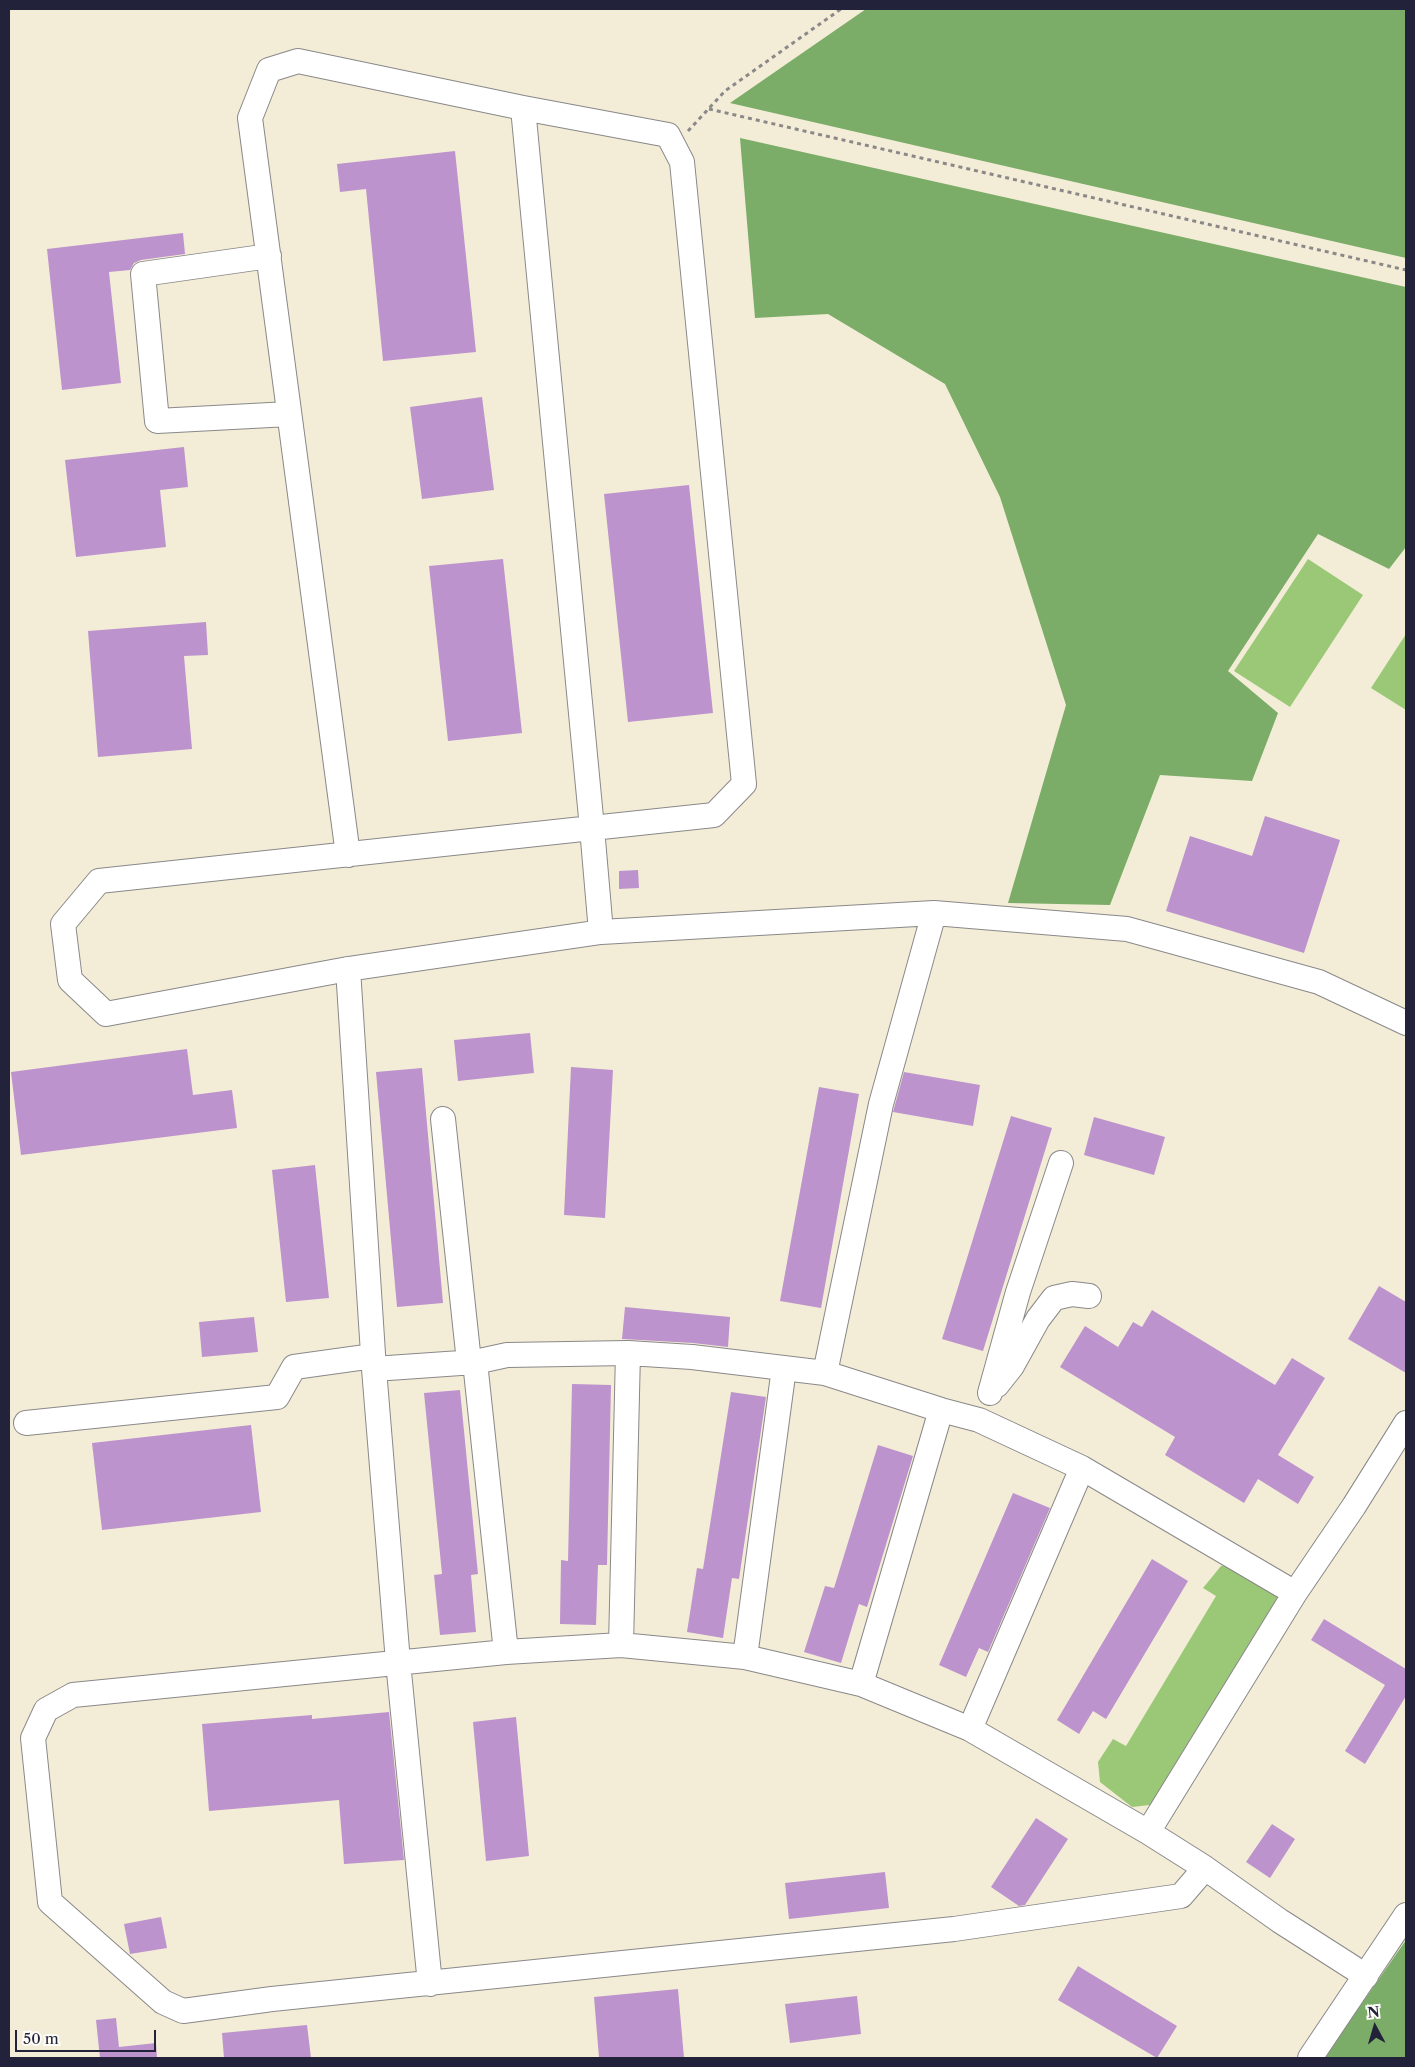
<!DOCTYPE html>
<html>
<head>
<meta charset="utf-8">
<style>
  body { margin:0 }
  #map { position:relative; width:1415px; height:2067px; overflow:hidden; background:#f3edd7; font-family:"Libre Caslon Text",serif }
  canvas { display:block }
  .frame { position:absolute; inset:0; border:10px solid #22223b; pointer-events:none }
  .north { position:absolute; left:1350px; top:2002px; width:50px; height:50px; -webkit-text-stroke:4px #fdfcf7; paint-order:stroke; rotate:354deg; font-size:14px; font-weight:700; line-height:20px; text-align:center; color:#22223b }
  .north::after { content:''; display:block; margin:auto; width:18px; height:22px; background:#22223b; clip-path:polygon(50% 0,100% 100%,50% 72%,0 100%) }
  .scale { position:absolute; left:15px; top:2030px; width:141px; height:22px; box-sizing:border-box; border:2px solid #22223b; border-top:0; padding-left:6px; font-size:15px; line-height:18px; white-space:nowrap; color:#22223b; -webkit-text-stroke:4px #fdfcf7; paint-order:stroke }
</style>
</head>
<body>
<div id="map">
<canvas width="1415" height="2067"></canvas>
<div class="frame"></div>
<div class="north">N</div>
<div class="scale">50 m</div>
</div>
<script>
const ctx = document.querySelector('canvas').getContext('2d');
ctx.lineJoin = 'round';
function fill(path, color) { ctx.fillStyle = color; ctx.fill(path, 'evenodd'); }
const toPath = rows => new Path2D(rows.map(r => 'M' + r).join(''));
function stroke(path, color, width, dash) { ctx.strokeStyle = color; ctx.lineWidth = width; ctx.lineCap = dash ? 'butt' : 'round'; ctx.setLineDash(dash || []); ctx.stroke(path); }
fill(toPath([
  [1308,559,1363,595,1290,707,1234,671],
  [1406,634,1406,710,1371,688],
  [1237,1564,1278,1589,1280,1604,1150,1805,1132,1807,1100,1782,1098,1762,1113,1739,1126,1746,1216,1596,1203,1588,1221,1566]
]), '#9ac877');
fill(toPath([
  [866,9,1406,9,1406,258,730,103],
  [740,138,1406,287,1406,547,1389,569,1318,534,1228,671,1278,713,1252,781,1160,775,1110,905,1008,903,1066,705,1000,497,945,384,828,314,755,318],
  [1406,1940,1406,2058,1324,2058]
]), '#7bac68');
fill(toPath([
  [455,151,476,352,383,361,366,189,340,192,337,164],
  [183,233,185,254,141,260,134,263,130,270,109,272,121,383,62,390,47,249],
  [482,397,494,490,422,499,410,407],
  [184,447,188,487,160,490,166,547,76,557,65,460],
  [689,485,713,713,628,722,604,494],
  [503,559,522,733,448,741,429,566],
  [206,622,208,655,184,656,192,749,98,757,88,631],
  [1265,816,1340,840,1304,953,1166,911,1190,836,1252,856],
  [638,870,639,888,619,889,619,871],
  [530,1033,534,1073,458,1081,454,1040],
  [187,1049,193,1095,232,1090,237,1128,21,1155,11,1072],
  [571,1067,613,1070,605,1218,564,1215],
  [422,1068,443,1303,397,1307,376,1072],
  [904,1072,980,1085,973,1126,893,1112],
  [819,1087,859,1094,821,1308,780,1301],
  [1011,1116,1052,1128,983,1351,942,1339],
  [1094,1117,1165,1137,1154,1175,1084,1155],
  [315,1165,329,1298,286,1302,272,1170],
  [1379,1286,1406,1302,1406,1373,1348,1339],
  [625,1307,730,1317,728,1347,693,1343,622,1339],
  [1152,1310,1275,1385,1292,1358,1325,1378,1278,1455,1314,1477,1298,1504,1258,1479,1244,1503,1165,1455,1175,1437,1060,1367,1085,1326,1118,1347,1133,1322,1142,1327],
  [254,1317,258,1352,202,1357,199,1322],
  [572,1384,611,1385,607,1565,598,1565,596,1625,560,1624,561,1560,568,1561],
  [460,1390,478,1574,471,1575,476,1632,440,1635,434,1575,442,1574,424,1393],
  [731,1392,766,1397,739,1579,732,1578,723,1638,687,1632,697,1568,703,1569],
  [251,1425,261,1512,102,1530,92,1443],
  [878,1445,913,1456,867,1607,859,1604,841,1663,804,1652,825,1586,834,1588],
  [1013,1493,1050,1508,988,1652,979,1648,966,1677,939,1665],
  [1152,1559,1188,1581,1106,1719,1093,1711,1079,1734,1057,1720],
  [1324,1619,1406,1669,1406,1696,1365,1764,1345,1751,1385,1685,1311,1640],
  [389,1712,404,1860,344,1864,339,1800,209,1811,202,1724,312,1715,312,1719],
  [516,1717,529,1856,486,1861,473,1722],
  [1036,1818,1068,1839,1025,1905,1019,1906,991,1887],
  [1272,1824,1295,1839,1270,1878,1246,1862],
  [885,1872,889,1908,789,1919,785,1883],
  [161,1917,167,1948,130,1954,124,1924],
  [1078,1966,1177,2026,1157,2058,1058,2000],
  [678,1989,684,2058,599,2058,594,1997],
  [857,1996,861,2034,790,2043,785,2004],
  [116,2018,119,2047,156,2043,157,2058,100,2058,96,2020],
  [307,2025,311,2058,224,2058,222,2033]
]), '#bd93cd');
const minor = toPath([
  [269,256,143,274,157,421,289,414],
  [348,855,250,118,269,70,298,61,523,108,668,135,682,162,744,784,714,815,592,828,523,108],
  [601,932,592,828,99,881,63,924,70,980,106,1014,348,969,601,932,934,913,1127,929,1319,982,1406,1023],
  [348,969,374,1369,398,1662,430,1984],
  [443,1119,469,1362],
  [475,1362,506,1652],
  [374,1369,475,1362,507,1355,628,1353,692,1357,825,1373,941,1410,979,1420,1082,1468,1295,1593],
  [825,1373,881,1104,934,913],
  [997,1385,1012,1366,1038,1319,1054,1298,1072,1294,1089,1296],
  [990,1393,1018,1292,1061,1163],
  [26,1423,277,1397,294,1367,373,1356],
  [621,1645,628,1353],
  [745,1657,784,1368],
  [861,1684,941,1410],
  [970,1729,1082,1468],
  [1148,1832,1295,1593,1354,1506,1406,1423],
  [1205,1868,1181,1896,954,1929,272,1999,183,2011,163,2002,50,1902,33,1738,46,1710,73,1695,506,1652,621,1645,745,1657,861,1684,970,1729,1148,1832,1205,1868,1280,1921,1366,1976],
  [1310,2058,1406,1915]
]);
stroke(minor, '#8a8889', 26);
stroke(toPath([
  [709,109,1406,270],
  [688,131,725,91,841,9]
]), '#8a8889', 3, [4, 4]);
stroke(minor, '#fff', 24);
</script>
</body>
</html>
